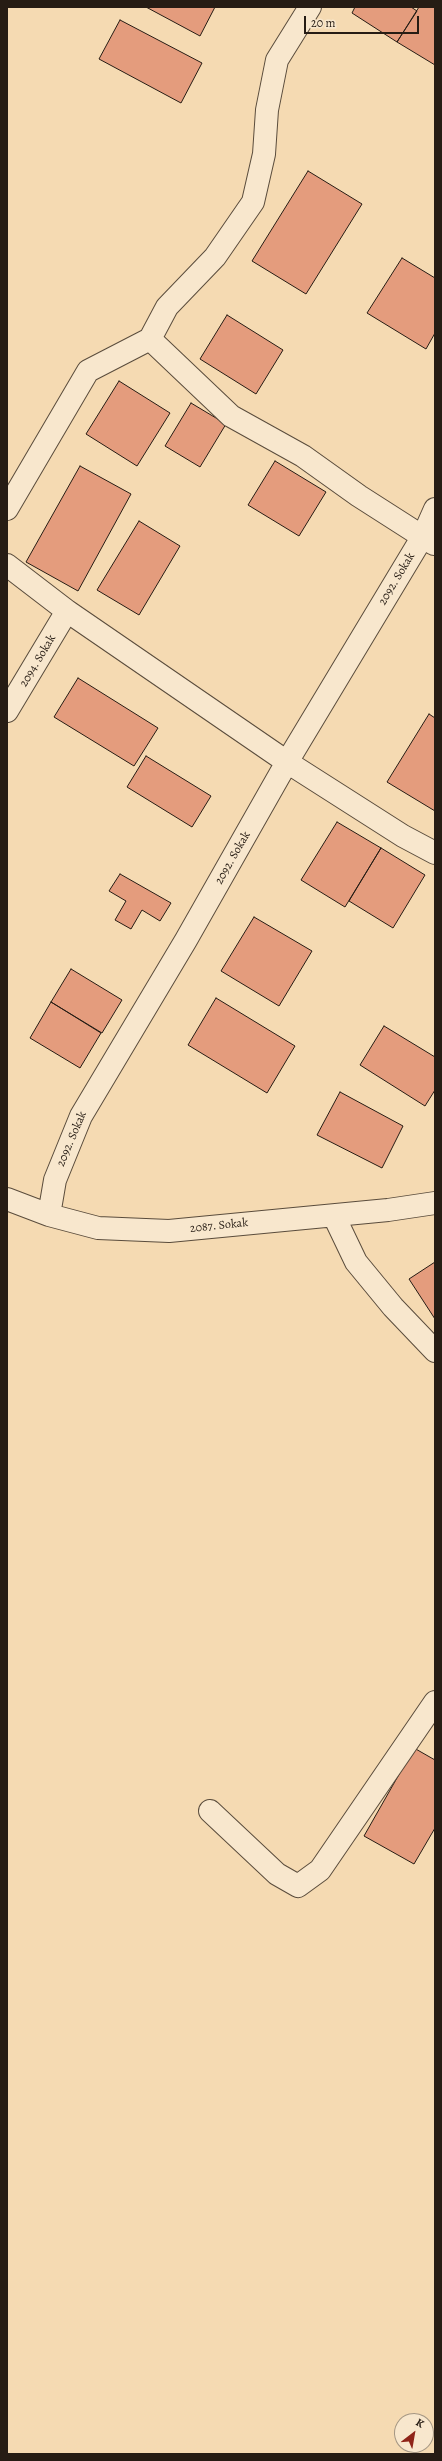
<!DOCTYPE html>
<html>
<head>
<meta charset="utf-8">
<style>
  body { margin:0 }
  #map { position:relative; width:442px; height:2461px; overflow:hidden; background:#f5dab2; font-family:Alegreya,serif }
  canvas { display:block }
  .frame { position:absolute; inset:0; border:8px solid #261c14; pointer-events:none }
  .north { position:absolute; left:394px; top:2413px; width:40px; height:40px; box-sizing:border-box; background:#f8e7cd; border:1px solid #a49683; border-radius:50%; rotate:31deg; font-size:11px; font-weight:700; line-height:16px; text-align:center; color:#261c14 }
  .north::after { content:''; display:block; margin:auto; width:14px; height:18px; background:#8f2418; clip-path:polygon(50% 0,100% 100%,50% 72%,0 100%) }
  .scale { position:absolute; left:304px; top:16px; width:115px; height:18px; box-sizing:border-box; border:2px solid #261c14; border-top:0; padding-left:5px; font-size:12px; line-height:14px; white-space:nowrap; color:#261c14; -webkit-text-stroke:3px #f8e7cd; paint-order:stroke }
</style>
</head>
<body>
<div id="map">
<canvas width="442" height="2461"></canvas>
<div class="frame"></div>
<div class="north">K</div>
<div class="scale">20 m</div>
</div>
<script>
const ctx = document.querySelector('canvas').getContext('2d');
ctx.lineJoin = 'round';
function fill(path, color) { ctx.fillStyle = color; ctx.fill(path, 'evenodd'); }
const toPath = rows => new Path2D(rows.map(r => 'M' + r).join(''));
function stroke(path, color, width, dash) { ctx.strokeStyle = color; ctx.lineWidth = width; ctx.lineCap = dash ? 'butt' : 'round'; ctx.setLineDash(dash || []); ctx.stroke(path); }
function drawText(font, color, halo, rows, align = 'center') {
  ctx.font = font + ' Alegreya,serif'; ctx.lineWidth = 3; ctx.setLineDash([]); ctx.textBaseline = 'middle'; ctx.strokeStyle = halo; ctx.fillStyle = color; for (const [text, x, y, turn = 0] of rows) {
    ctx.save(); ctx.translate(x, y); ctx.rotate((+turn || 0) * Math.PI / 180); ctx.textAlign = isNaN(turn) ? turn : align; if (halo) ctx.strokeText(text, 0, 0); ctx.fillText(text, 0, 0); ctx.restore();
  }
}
const building = toPath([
  [146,7,215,7,200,36,146,7],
  [355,7,411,7,417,11,397,42,352,13,355,7],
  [419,7,435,7,435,65,397,42,419,7],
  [120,20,202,63,181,103,99,59,120,20],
  [308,171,362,204,306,294,252,261,308,171],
  [402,258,435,278,435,333,426,349,367,313,402,258],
  [227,315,283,350,256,394,200,359,227,315],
  [119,381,170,413,137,466,86,434,119,381],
  [191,403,226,424,200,467,165,446,191,403],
  [275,461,326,492,299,536,248,505,275,461],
  [80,466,131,494,78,591,26,562,80,466],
  [139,521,180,546,139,615,97,590,139,521],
  [78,678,158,728,134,766,54,717,78,678],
  [429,714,435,718,435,811,387,782,429,714],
  [146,756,211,796,192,827,127,787,146,756],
  [337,822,381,848,345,907,301,880,337,822],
  [381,848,425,875,393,928,349,901,381,848],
  [120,874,171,903,160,921,142,910,131,929,115,920,126,901,109,891,120,874],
  [254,917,312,951,279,1006,221,971,254,917],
  [71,969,122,1000,102,1033,51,1002,71,969],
  [216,998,295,1046,267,1093,188,1045,216,998],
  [51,1002,101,1033,80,1068,30,1038,51,1002],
  [384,1026,435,1057,435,1090,425,1106,360,1065,384,1026],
  [340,1092,403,1126,382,1168,317,1135,340,1092],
  [435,1262,435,1319,409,1279,435,1262],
  [414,1748,435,1760,435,1828,414,1864,364,1836,414,1748]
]);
fill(building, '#e49c7d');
stroke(building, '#261c14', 1);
const minor = toPath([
  [310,7,277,60,267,110,264,154,253,202,215,257,167,307,150,339,231,416,303,456,359,496,434,544],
  [7,509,88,371,150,339],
  [7,565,67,611,287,762,403,836,435,853],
  [7,711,67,611],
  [7,1199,49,1215,98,1228,169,1231,388,1210,435,1203],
  [49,1215,55,1180,81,1116,186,940,287,762,423,536,435,509],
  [334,1216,356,1262,393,1307,435,1351],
  [210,1811,277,1874,298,1886,320,1870,435,1702]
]);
stroke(minor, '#5a4c3c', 24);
stroke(minor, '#f8e7cd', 22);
drawText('12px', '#261c14', '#f8e7cd', [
  ["2092. Sokak",397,579,-59],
  ["2094. Sokak",38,661,-59],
  ["2092. Sokak",233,858,-60],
  ["2092. Sokak",72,1139,-67],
  ["2087. Sokak",219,1226,-6]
]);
</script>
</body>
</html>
